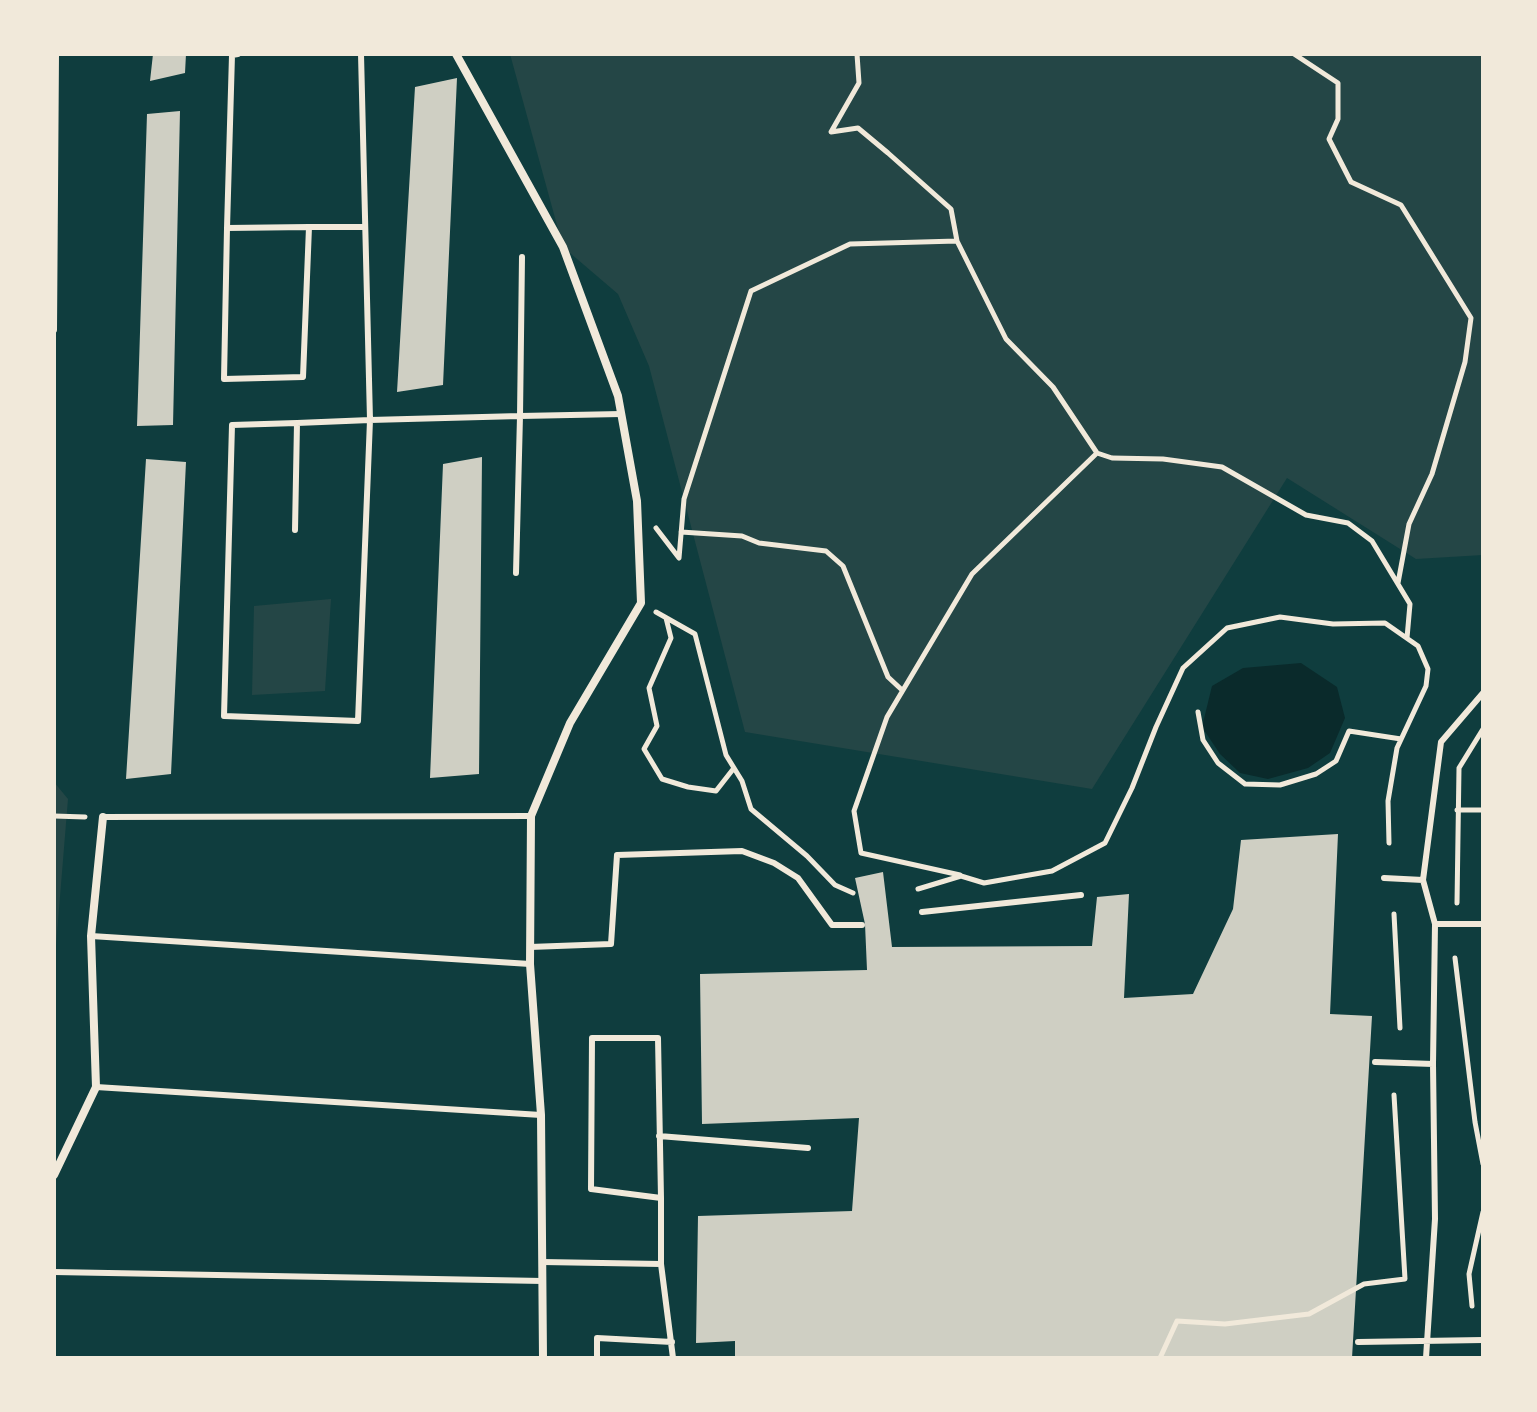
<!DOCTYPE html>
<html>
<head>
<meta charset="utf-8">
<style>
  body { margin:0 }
  #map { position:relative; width:1537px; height:1412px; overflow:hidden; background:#0f3d3e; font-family:"Sofia Sans Condensed",sans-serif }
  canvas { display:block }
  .frame { position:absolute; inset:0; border:56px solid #f1e9da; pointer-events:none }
</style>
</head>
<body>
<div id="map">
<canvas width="1537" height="1412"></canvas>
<div class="frame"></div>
</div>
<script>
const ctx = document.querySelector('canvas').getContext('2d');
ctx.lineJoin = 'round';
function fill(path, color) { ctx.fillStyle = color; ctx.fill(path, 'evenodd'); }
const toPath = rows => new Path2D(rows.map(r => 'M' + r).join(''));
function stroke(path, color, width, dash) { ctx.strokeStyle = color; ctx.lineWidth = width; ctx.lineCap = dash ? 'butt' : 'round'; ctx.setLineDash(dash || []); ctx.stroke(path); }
fill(toPath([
  [510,54,1483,54,1483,555,1416,559,1287,478,1092,789,745,732,649,366,618,294,563,247],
  [331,599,325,691,252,695,254,606],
  [54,782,68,799,54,970]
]), '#244646');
fill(toPath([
  [1301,663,1337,687,1345,718,1330,753,1308,768,1268,779,1240,773,1220,754,1202,727,1212,686,1243,668]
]), '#0a2a2b');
fill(toPath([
  [153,54,186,54,185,73,150,81],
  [457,78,443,385,397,392,415,87],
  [180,111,173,425,137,426,147,114],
  [482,457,479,774,430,778,443,464],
  [146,459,186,462,171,774,126,779],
  [1338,834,1330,1014,1372,1016,1352,1358,735,1358,735,1341,696,1343,698,1216,852,1211,859,1118,702,1124,700,974,867,970,865,924,855,878,883,872,892,947,1092,946,1097,897,1129,894,1124,998,1193,994,1233,909,1241,840]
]), '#cfcfc3');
stroke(toPath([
  [1294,54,1338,83,1338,119,1329,139,1351,182,1401,205,1471,318,1465,362,1432,474,1409,524,1398,583],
  [957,241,1006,339,1053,387,1097,453,1112,458,1163,459,1222,467,1306,515,1348,523,1372,541,1410,604,1407,638],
  [656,528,679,558,684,499,751,291,850,244,957,241,951,209,888,153,858,128,831,132,859,83,857,54],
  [681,532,742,536,759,543,826,551,843,566,888,677,902,690],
  [656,612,695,634,726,755,742,781,751,809,807,856,835,885,853,893],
  [666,618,671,638,649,688,657,726,644,749,662,779,688,787,716,791,734,768],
  [1198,712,1203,740,1218,763,1245,784,1280,785,1316,774,1336,761,1349,731,1401,739],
  [1457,810,1483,810],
  [54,816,85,817],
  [960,875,861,853,854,811,887,717,972,574,1097,453],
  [918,889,961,876,984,883,1052,871,1105,843,1132,788,1156,727,1183,668,1227,628,1280,617,1333,624,1385,623,1418,646,1428,669,1426,686,1397,748,1388,801,1389,843],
  [1457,903,1459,768,1483,729],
  [1394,914,1400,1028],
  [1455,958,1475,1122,1483,1164],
  [1472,1306,1469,1274,1483,1212],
  [1160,1358,1177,1321,1225,1324,1309,1314,1364,1284,1405,1279,1394,1095]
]), '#f1e9da', 5);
stroke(toPath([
  [361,54,370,420,358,721,224,716,232,425,297,423,370,420,520,416,516,573],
  [309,227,365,227],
  [227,228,309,227,303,377,224,379,227,228,232,55,238,54],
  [522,257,520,416,621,414],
  [54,330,56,54],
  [295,530,297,423],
  [103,817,531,816],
  [1384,878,1423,880],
  [922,912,1081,895],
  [1435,924,1483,924],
  [91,936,530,964],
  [530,947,611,944,617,855,742,851,774,863,798,878,832,925,862,925],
  [1375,1062,1433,1064],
  [96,1087,541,1115],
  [659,1136,808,1148],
  [543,1262,661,1264,661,1198,658,1038,592,1038,591,1189,661,1198],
  [661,1264,673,1358],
  [54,1272,543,1281],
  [1358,1342,1483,1340],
  [597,1358,597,1338,672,1342],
  [1426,1358,1435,1219,1433,1064,1435,924,1423,880,1441,742,1483,693]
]), '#f1e9da', 6);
stroke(toPath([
  [456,54,563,247,618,396,637,501,641,603,570,723,531,816,530,964,541,1115,543,1358],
  [54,1175,96,1087,91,936,103,817]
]), '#f1e9da', 8);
</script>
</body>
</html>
